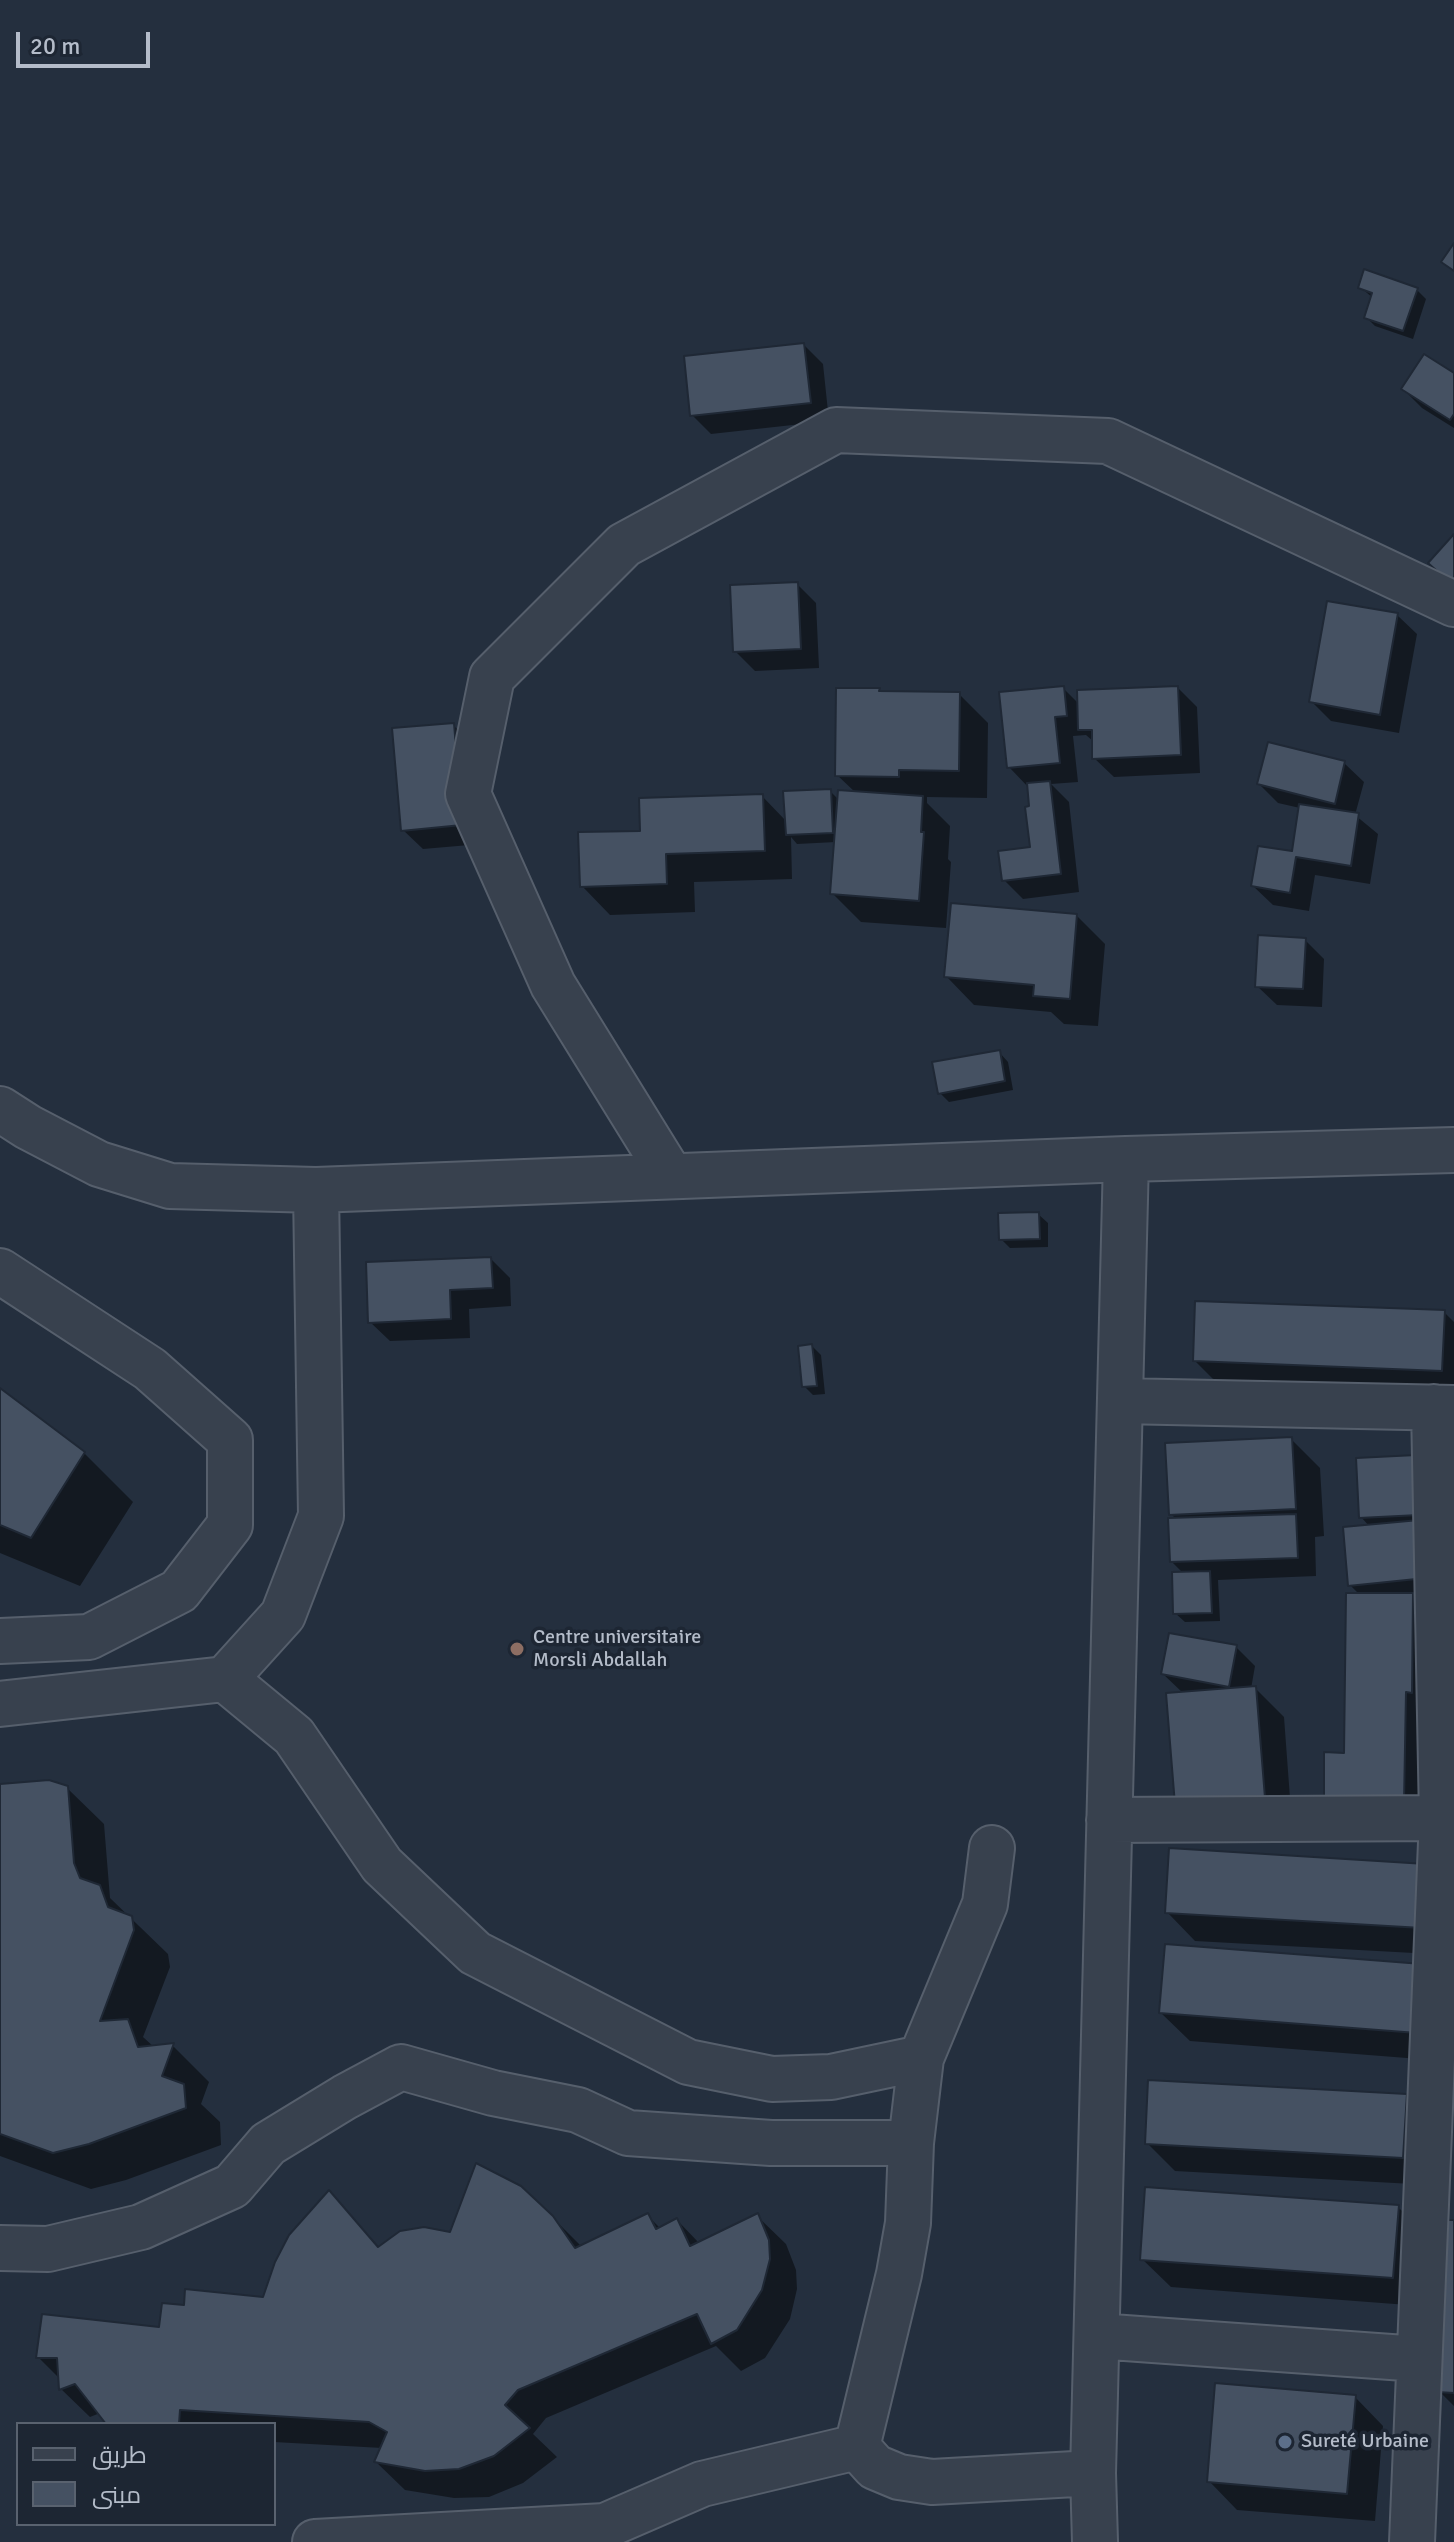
<!DOCTYPE html>
<html>
<head>
<meta charset="utf-8">
<style>
  body { margin:0 }
  #map { position:relative; width:1454px; height:2542px; overflow:hidden; background:#242f3e; font-family:Signika,Cairo,sans-serif }
  canvas { display:block }
  .legend { position:absolute; left:16px; top:2422px; width:260px; height:104px; box-sizing:border-box; background:#1d2633; border:2px solid #59626f; margin:0; padding:10px 14px; list-style:none; font-size:24px; color:#b4bcc9 }
  .legend li { display:flex; align-items:center; gap:16px; height:40px }
  .legend b { width:40px; border:2px solid #59626f }
  .scale { position:absolute; left:16px; top:32px; width:134px; height:36px; box-sizing:border-box; border:4px solid #b4bcc9; border-top:0; padding-left:10px; font-size:24px; line-height:28px; white-space:nowrap; color:#b4bcc9; -webkit-text-stroke:6px #1d2633; paint-order:stroke }
</style>
</head>
<body>
<div id="map">
<canvas width="1454" height="2542"></canvas>
<ul class="legend">
<li><b style="height:10px;background:#38414e"></b>طريق</li>
<li><b style="height:22px;background:#455162"></b>مبنى</li>
</ul>
<div class="scale">20 m</div>
</div>
<script>
const ctx = document.querySelector('canvas').getContext('2d');
ctx.lineJoin = 'round';
function fill(path, color) { ctx.fillStyle = color; ctx.fill(path, 'evenodd'); }
const toPath = rows => new Path2D(rows.map(r => 'M' + r).join(''));
function stroke(path, color, width, dash) { ctx.strokeStyle = color; ctx.lineWidth = width; ctx.lineCap = dash ? 'butt' : 'round'; ctx.setLineDash(dash || []); ctx.stroke(path); }
function drawText(font, color, halo, rows, align = 'center') {
  ctx.font = font + ' Signika,sans-serif'; ctx.lineWidth = 7; ctx.setLineDash([]); ctx.textBaseline = 'middle'; ctx.strokeStyle = halo; ctx.fillStyle = color; for (const [text, x, y, turn = 0] of rows) {
    ctx.save(); ctx.translate(x, y); ctx.rotate((+turn || 0) * Math.PI / 180); ctx.textAlign = isNaN(turn) ? turn : align; if (halo) ctx.strokeText(text, 0, 0); ctx.fillText(text, 0, 0); ctx.restore();
  }
}
fill(toPath([
  [1360,287,1417,290,1426,299,1413,339,1375,326,1366,317,1373,298],
  [804,345,823,364,829,421,711,434,692,415],
  [1454,375,1454,428,1422,408,1403,389],
  [797,584,816,603,819,668,755,671,735,651],
  [1397,615,1417,634,1399,733,1331,721,1312,702],
  [1063,688,1079,704,1178,688,1197,707,1200,773,1114,777,1094,758,1094,742,1086,735,1073,736,1078,782,1051,784,1069,802,1079,892,1023,899,1004,880,1032,849,1032,807,1029,788,1009,767],
  [879,690,882,693,959,694,988,723,987,798,927,797,927,803,950,826,948,859,951,862,946,928,861,922,832,893,836,842,797,844,791,837,792,879,694,882,695,912,610,915,582,886,642,832,762,796,787,822,830,791,839,800,856,793,837,775],
  [453,725,472,744,481,844,423,849,403,830],
  [1344,763,1364,782,1355,815,1378,834,1370,884,1315,875,1309,911,1273,905,1253,886,1293,854,1300,808,1278,803,1259,784],
  [1077,916,1105,944,1098,1026,1064,1024,1051,1012,974,1005,946,976],
  [1305,940,1324,959,1322,1007,1277,1005,1257,986],
  [999,1052,1008,1062,1013,1090,949,1102,940,1093],
  [1038,1214,1048,1223,1048,1247,1010,1248,1001,1239],
  [491,1259,510,1278,511,1306,469,1309,470,1338,390,1341,370,1322],
  [1444,1312,1454,1322,1454,1398,1223,1389,1195,1361],
  [812,1346,821,1355,825,1394,813,1395,804,1386],
  [0,1391,84,1453,133,1502,80,1586,0,1553],
  [1291,1439,1320,1468,1324,1536,1315,1537,1316,1576,1218,1580,1220,1621,1185,1622,1175,1613,1184,1574,1172,1562,1177,1520,1171,1514],
  [1358,1460,1448,1540,1432,1830,1346,1755,1360,1595,1350,1585,1370,1527,1361,1517],
  [1236,1647,1255,1666,1251,1689,1255,1688,1284,1717,1292,1825,1205,1832,1184,1694,1163,1674],
  [0,1786,67,1788,104,1824,110,1898,168,1954,170,1967,143,2037,154,2047,173,2046,209,2082,201,2104,220,2122,221,2145,126,2180,91,2189,0,2156],
  [1425,1866,1450,1955,1195,1941,1167,1912],
  [1421,1966,1445,2061,1190,2041,1161,2013],
  [1406,2096,1434,2124,1431,2185,1175,2171,1147,2143],
  [329,2193,380,2248,552,2217,582,2247,648,2216,661,2229,677,2220,700,2244,757,2216,786,2244,796,2270,797,2289,790,2319,765,2358,741,2371,716,2346,546,2418,533,2434,557,2457,523,2483,489,2497,454,2498,405,2490,376,2462,382,2448,274,2442,274,2424,108,2424,100,2413,90,2417,61,2389,61,2380,38,2357,161,2330,185,2307,265,2299],
  [1398,2207,1426,2235,1421,2306,1171,2287,1142,2259],
  [1454,2222,1454,2406,1439,2391],
  [1355,2397,1383,2426,1375,2521,1237,2510,1209,2481]
]), '#0007');
const building = toPath([
  [1454,243,1454,271,1441,262,1454,243],
  [1364,269,1418,288,1403,331,1364,318,1372,293,1358,288,1364,269],
  [804,343,811,403,690,416,684,356,804,343],
  [1424,354,1454,373,1454,414,1450,420,1401,389,1424,354],
  [1454,534,1454,586,1428,563,1454,534],
  [798,582,801,649,733,652,730,585,798,582],
  [1327,601,1398,613,1380,715,1309,702,1327,601],
  [1064,686,1067,716,1055,717,1060,763,1007,768,999,692,1064,686],
  [1178,686,1181,755,1092,759,1092,730,1078,730,1077,690,1178,686],
  [836,688,880,688,879,691,960,692,959,771,899,770,899,777,835,776,836,688],
  [454,723,462,825,401,831,392,728,454,723],
  [1268,742,1345,761,1335,804,1257,784,1268,742],
  [1050,781,1061,874,1002,881,998,851,1030,847,1025,807,1029,806,1027,783,1050,781],
  [831,789,833,833,786,835,783,791,831,789],
  [838,790,923,796,921,832,924,832,919,901,830,894,838,790],
  [763,794,765,851,666,854,667,884,580,887,578,832,640,831,639,798,763,794],
  [1299,804,1359,813,1351,866,1296,857,1290,893,1251,886,1258,846,1292,851,1299,804],
  [951,903,1077,914,1070,999,1033,996,1034,985,944,977,951,903],
  [1258,935,1306,938,1303,989,1255,987,1258,935],
  [1000,1050,1005,1081,938,1094,932,1062,1000,1050],
  [1039,1212,1040,1239,999,1240,998,1213,1039,1212],
  [491,1257,493,1288,450,1290,451,1319,368,1323,366,1262,491,1257],
  [1195,1301,1445,1310,1442,1371,1193,1361,1195,1301],
  [812,1344,817,1386,802,1387,798,1346,812,1344],
  [0,1388,85,1452,31,1538,0,1525,0,1388],
  [1292,1437,1296,1509,1169,1515,1165,1443,1292,1437],
  [1416,1455,1419,1515,1359,1518,1356,1458,1416,1455],
  [1296,1514,1298,1558,1170,1562,1168,1518,1296,1514],
  [1430,1519,1436,1577,1348,1586,1343,1527,1430,1519],
  [1210,1571,1212,1613,1173,1614,1172,1572,1210,1571],
  [1346,1593,1413,1593,1412,1693,1406,1692,1404,1803,1324,1802,1324,1752,1344,1753,1346,1593],
  [1169,1633,1237,1645,1229,1687,1161,1674,1169,1633],
  [1256,1686,1265,1798,1175,1805,1166,1693,1256,1686],
  [49,1780,68,1786,74,1863,80,1878,100,1885,108,1907,132,1916,134,1930,100,2021,128,2019,138,2047,174,2043,162,2076,184,2084,186,2108,89,2144,53,2153,0,2134,0,1784,49,1780],
  [1169,1848,1426,1864,1422,1928,1165,1913,1169,1848],
  [1165,1944,1422,1964,1417,2033,1159,2013,1165,1944],
  [1148,2080,1407,2094,1403,2158,1145,2144,1148,2080],
  [476,2163,521,2186,553,2216,575,2248,648,2213,656,2229,677,2218,690,2246,758,2213,769,2240,770,2259,762,2290,737,2330,711,2344,697,2314,518,2390,505,2405,530,2428,494,2456,459,2469,425,2471,374,2462,387,2432,369,2422,180,2410,179,2424,106,2424,75,2384,59,2390,57,2358,36,2358,42,2314,159,2327,162,2303,184,2305,185,2289,263,2297,275,2262,289,2235,329,2190,378,2247,400,2231,424,2227,450,2232,476,2163],
  [1145,2187,1399,2205,1393,2278,1140,2260,1145,2187],
  [1448,2220,1454,2220,1454,2393,1437,2392,1448,2220],
  [1215,2383,1356,2395,1347,2494,1207,2482,1215,2383]
]);
fill(building, '#455162');
stroke(building, '#1f2835', 2);
const minor = toPath([
  [0,1109,28,1127,99,1164,170,1186,316,1190,1126,1159,1454,1150],
  [671,1176,553,985,468,794,492,677,624,545,836,430,1108,441,1454,604],
  [0,1271,150,1369,230,1440,230,1525,179,1591,89,1637,0,1641],
  [1120,1401,1454,1408],
  [1434,1407,1442,1818,1454,1819],
  [225,1679,294,1736,382,1865,475,1953,688,2062,772,2079,831,2077,921,2058],
  [0,1704,225,1679,283,1615,321,1516,316,1190],
  [1109,1820,1442,1818,1412,2542],
  [911,2143,921,2058,985,1904,992,1848],
  [0,2248,48,2249,141,2227,232,2186,268,2144,345,2097,401,2067,493,2093,578,2110,628,2133,771,2143,911,2143,908,2223,899,2274,857,2447,702,2484,605,2526,315,2542],
  [1097,2336,1419,2359],
  [857,2447,875,2467,899,2477,932,2482,1093,2473],
  [1095,2542,1093,2473,1126,1159]
]);
stroke(minor, '#565f6c', 48);
stroke(minor, '#38414e', 44);
for (const [x, y, r, color] of [
  [517,1649,8,"#8d6e63"],
  [1285,2442,8,"#5c6f8a"]
]) { const dot = new Path2D(); dot.arc(x, y, r, 0, 2 * Math.PI); ctx.fillStyle = color; ctx.fill(dot); stroke(dot, '#1d2633', 3); }
drawText('20px', '#b4bcc9', '#1d2633', [
  ["Centre universitaire",533,1638],
  ["Morsli Abdallah",533,1661],
  ["Sureté Urbaine",1301,2442]
], 'left');
</script>
</body>
</html>
